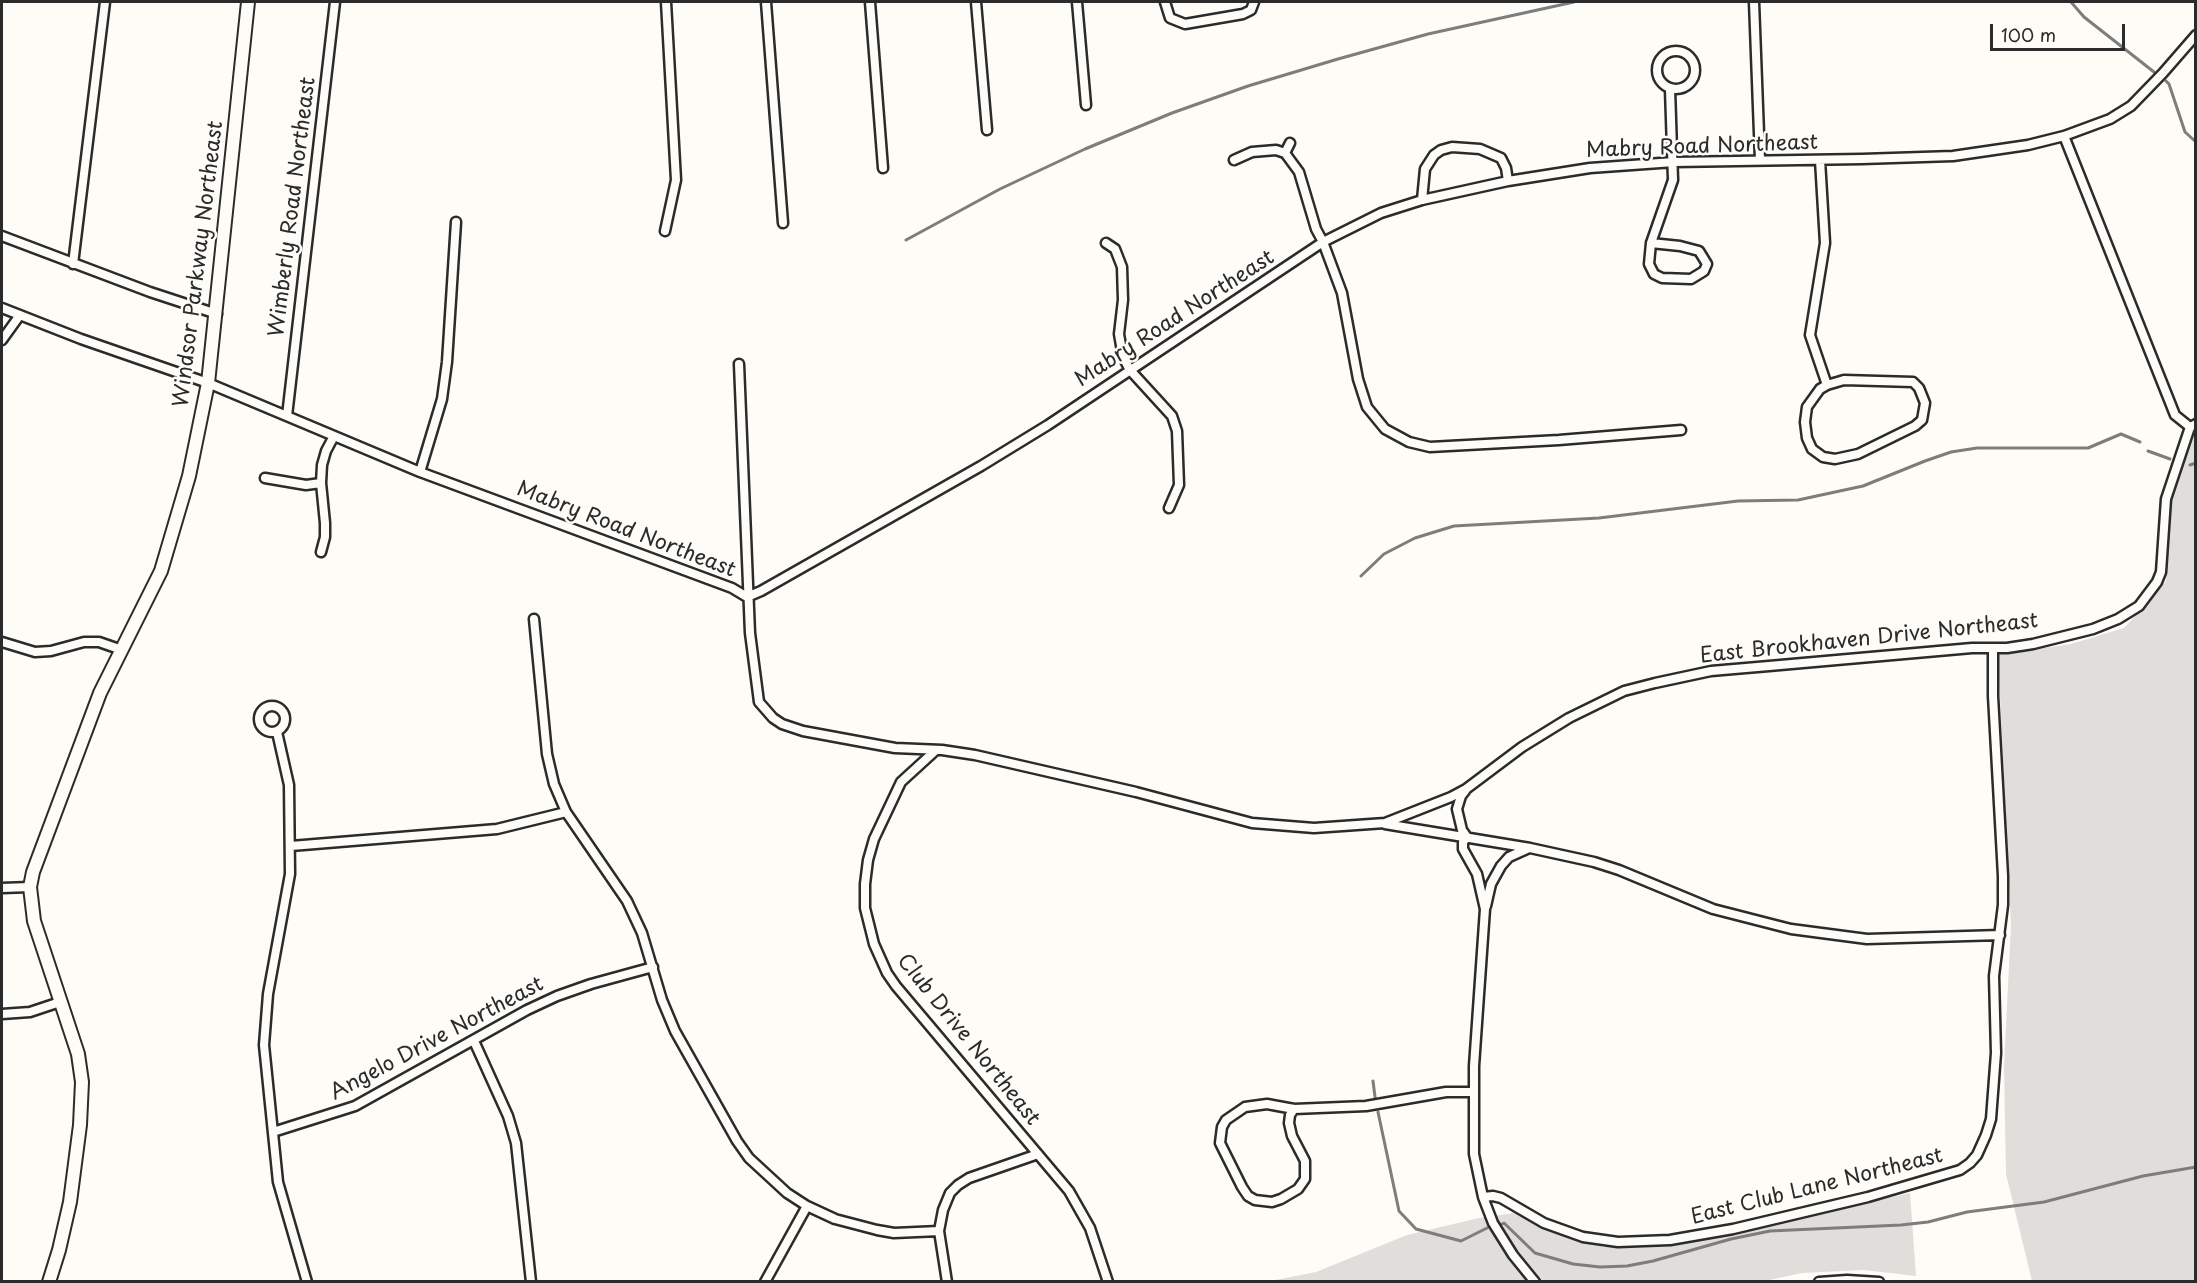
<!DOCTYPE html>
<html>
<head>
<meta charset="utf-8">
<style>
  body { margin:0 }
  #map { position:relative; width:2197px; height:1283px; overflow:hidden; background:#fdfcf7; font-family:"Playpen Sans",sans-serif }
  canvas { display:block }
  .frame { position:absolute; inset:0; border:3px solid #2b2b2b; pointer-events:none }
  .scale { position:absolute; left:1990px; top:24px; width:135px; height:27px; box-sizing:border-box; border:3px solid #2b2b2b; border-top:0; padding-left:8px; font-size:18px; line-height:21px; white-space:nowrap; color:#2b2b2b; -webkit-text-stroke:4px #fdfcf7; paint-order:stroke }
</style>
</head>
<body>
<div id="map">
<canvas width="2197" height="1283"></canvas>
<div class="frame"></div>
<div class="scale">100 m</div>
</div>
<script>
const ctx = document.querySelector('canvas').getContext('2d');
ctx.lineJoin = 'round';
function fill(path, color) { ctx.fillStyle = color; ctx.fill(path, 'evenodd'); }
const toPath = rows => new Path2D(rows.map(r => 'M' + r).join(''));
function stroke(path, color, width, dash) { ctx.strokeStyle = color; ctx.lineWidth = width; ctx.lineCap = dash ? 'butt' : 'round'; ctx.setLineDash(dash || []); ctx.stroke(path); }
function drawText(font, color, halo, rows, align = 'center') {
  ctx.font = font + ' "Playpen Sans",sans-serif'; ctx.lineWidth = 5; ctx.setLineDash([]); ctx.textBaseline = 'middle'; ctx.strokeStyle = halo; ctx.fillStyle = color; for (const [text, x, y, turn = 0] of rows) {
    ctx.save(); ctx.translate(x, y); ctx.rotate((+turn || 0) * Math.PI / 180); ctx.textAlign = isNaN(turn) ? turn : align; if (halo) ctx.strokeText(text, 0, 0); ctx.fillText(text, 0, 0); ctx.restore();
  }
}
fill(toPath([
  [2195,426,2195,1281,2032,1281,2006,1174,2004,1067,2011,925,1998,655,2071,644,2124,628,2139,612,2166,581,2169,498,2184,431],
  [1910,1193,1916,1276,1863,1270,1802,1273,1760,1282,1265,1282,1316,1272,1407,1235,1479,1218,1514,1213,1603,1247,1672,1246]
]), '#dfdeda');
stroke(toPath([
  [2071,2,2084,17,2154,72],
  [2166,81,2169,84,2185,132,2196,142],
  [906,240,1000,189,1085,149,1172,113,1248,86,1338,59,1428,34,1574,2],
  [2148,451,2170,459],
  [2190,465,2196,463],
  [1361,576,1384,554,1415,538,1454,526,1599,518,1738,501,1798,500,1863,486,1925,461,1951,452,1977,448,2088,448,2121,434,2140,442],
  [1373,1081,1375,1097],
  [1378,1112,1399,1211,1416,1229,1461,1241,1487,1228],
  [1502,1224,1504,1223,1535,1253,1573,1264,1600,1267,1627,1266,1653,1261,1731,1239,1770,1231,1901,1225,1928,1222,1967,1212,2044,1202,2143,1176,2196,1167]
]), '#7e7d7b', 3);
const street = toPath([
  [766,2,783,223],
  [870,2,883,168],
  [976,2,987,130],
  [1077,2,1086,105],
  [1165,2,1170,18,1185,24,1243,14,1251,10,1254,2],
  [1754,2,1760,160],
  '1657 70a19 19 0 1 1 38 0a19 19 0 1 1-38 0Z',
  [2064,136,2175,415,2190,427],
  [1285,153,1290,143],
  [1234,160,1252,152,1276,150,1285,153,1299,172,1316,229,1323,242,1342,293,1358,379,1367,407,1385,429,1409,442,1430,447,1559,440,1681,430],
  [1820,160,1825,243,1810,335,1827,385],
  [1422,200,1425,169,1434,155,1441,150,1452,147,1480,149,1501,158,1506,168,1508,181],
  [665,231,676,180,666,2],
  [2,236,150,292,217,314],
  [1106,243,1115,249,1122,267,1123,300,1119,334,1123,357,1130,370,1172,416,1177,431,1179,485,1169,508],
  [1651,243,1680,246,1699,251,1707,264,1704,271,1691,279,1662,278,1654,274,1649,264,1651,243],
  [1651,243,1673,180,1670,89],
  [73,264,105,2],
  [2,308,81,339,208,383,420,472,732,588,747,597],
  [2,340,20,315],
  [739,364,750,633,759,702,773,718,782,724,803,731,895,748,942,750,975,755,1136,792,1252,823,1314,828,1385,823,1451,797,1466,789,1522,747,1569,718,1624,691,1655,683,1711,671,1769,666,1972,648,2007,648,2033,644,2093,629,2118,619,2139,606,2157,582,2161,572,2166,499,2190,427,2196,424],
  [1844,380,1913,382,1919,388,1925,403,1922,420,1915,426,1858,454,1835,459,1823,457,1812,449,1807,438,1805,422,1807,407,1820,389,1827,385,1844,380],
  [287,416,335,2],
  [420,472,442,399,447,362,456,222],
  [265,478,306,485,321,483],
  [321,552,325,537,325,523,321,483,322,465,326,451,334,436],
  [747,597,761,591,981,466,1048,425,1323,242,1381,213,1422,200,1508,181,1590,168,1674,162,1862,159,1953,156,2028,145,2064,136,2110,119,2131,106,2163,73,2196,35],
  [534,619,547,754,554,784,566,812,627,901,642,933,662,1000,675,1031,737,1141,749,1158,787,1193,807,1206,835,1219,877,1230,894,1233,939,1231],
  [2,642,35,652,51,651,84,642,99,642,122,650],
  '259 719a13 13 0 1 1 26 0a13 13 0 1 1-26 0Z',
  [277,732,289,785,290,874,268,994,264,1045,278,1182,307,1282],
  [936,750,901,782,874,839,868,860,865,884,865,908,874,944,887,973,896,986,1069,1191,1090,1228,1108,1282],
  [1465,791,1461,796,1457,809,1462,830,1467,837],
  [1385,824,1530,848,1594,862,1619,870,1713,909,1791,929,1867,939,2000,935],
  [1467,837,1463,842,1463,849,1477,874,1485,909,1474,1066,1474,1154,1483,1197,1493,1223,1513,1255,1535,1282],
  [291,846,497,829,566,812],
  [2,888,30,887],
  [1486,906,1491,884,1501,866,1509,857,1529,848],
  [2,1014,30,1012,60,1002],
  [474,1041,508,1116,516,1143,531,1282],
  [1294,1109,1290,1115,1289,1123,1292,1136,1305,1161,1305,1179,1298,1189,1281,1199,1272,1202,1255,1200,1248,1196,1242,1187,1220,1143,1222,1127,1226,1120,1245,1107,1267,1104,1294,1109,1366,1106,1446,1092,1474,1092],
  [273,1132,355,1106,527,1010,557,996,591,984,653,967],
  [1483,1197,1493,1196,1501,1198,1544,1223,1583,1237,1618,1242,1670,1240,1733,1229,1868,1197,1960,1170,1970,1163,1977,1155,1986,1135,1991,1119,1996,1053,1994,976,2003,905,2003,876,1993,696,1993,648],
  [765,1282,807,1206],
  [947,1282,939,1231,943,1210,950,1193,958,1185,969,1178,1038,1154],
  [1819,1282,1847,1280,1879,1282]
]);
const secondary = toPath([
  [49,1282,59,1250,70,1202,80,1125,82,1082,78,1054,34,921,30,887,33,872,100,693,161,571,189,476,208,383,248,2]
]);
stroke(street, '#2b2b2b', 13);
stroke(secondary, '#2b2b2b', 16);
stroke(street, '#fdfcf7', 8);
stroke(secondary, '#fdfcf7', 12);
drawText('21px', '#2b2b2b', '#fdfcf7', [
  ["Mabry Road Northeast",1702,147,-2],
  ["Wimberly Road Northeast",293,207,-83],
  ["Windsor Parkway Northeast",199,264,-83],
  ["Mabry Road Northeast",1175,319,-33],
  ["Mabry Road Northeast",626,530,21],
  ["East Brookhaven Drive Northeast",1869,639,-6],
  ["Angelo Drive Northeast",437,1039,-28],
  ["Club Drive Northeast",968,1040,51],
  ["East Club Lane Northeast",1817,1187,-14]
]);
</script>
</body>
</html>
